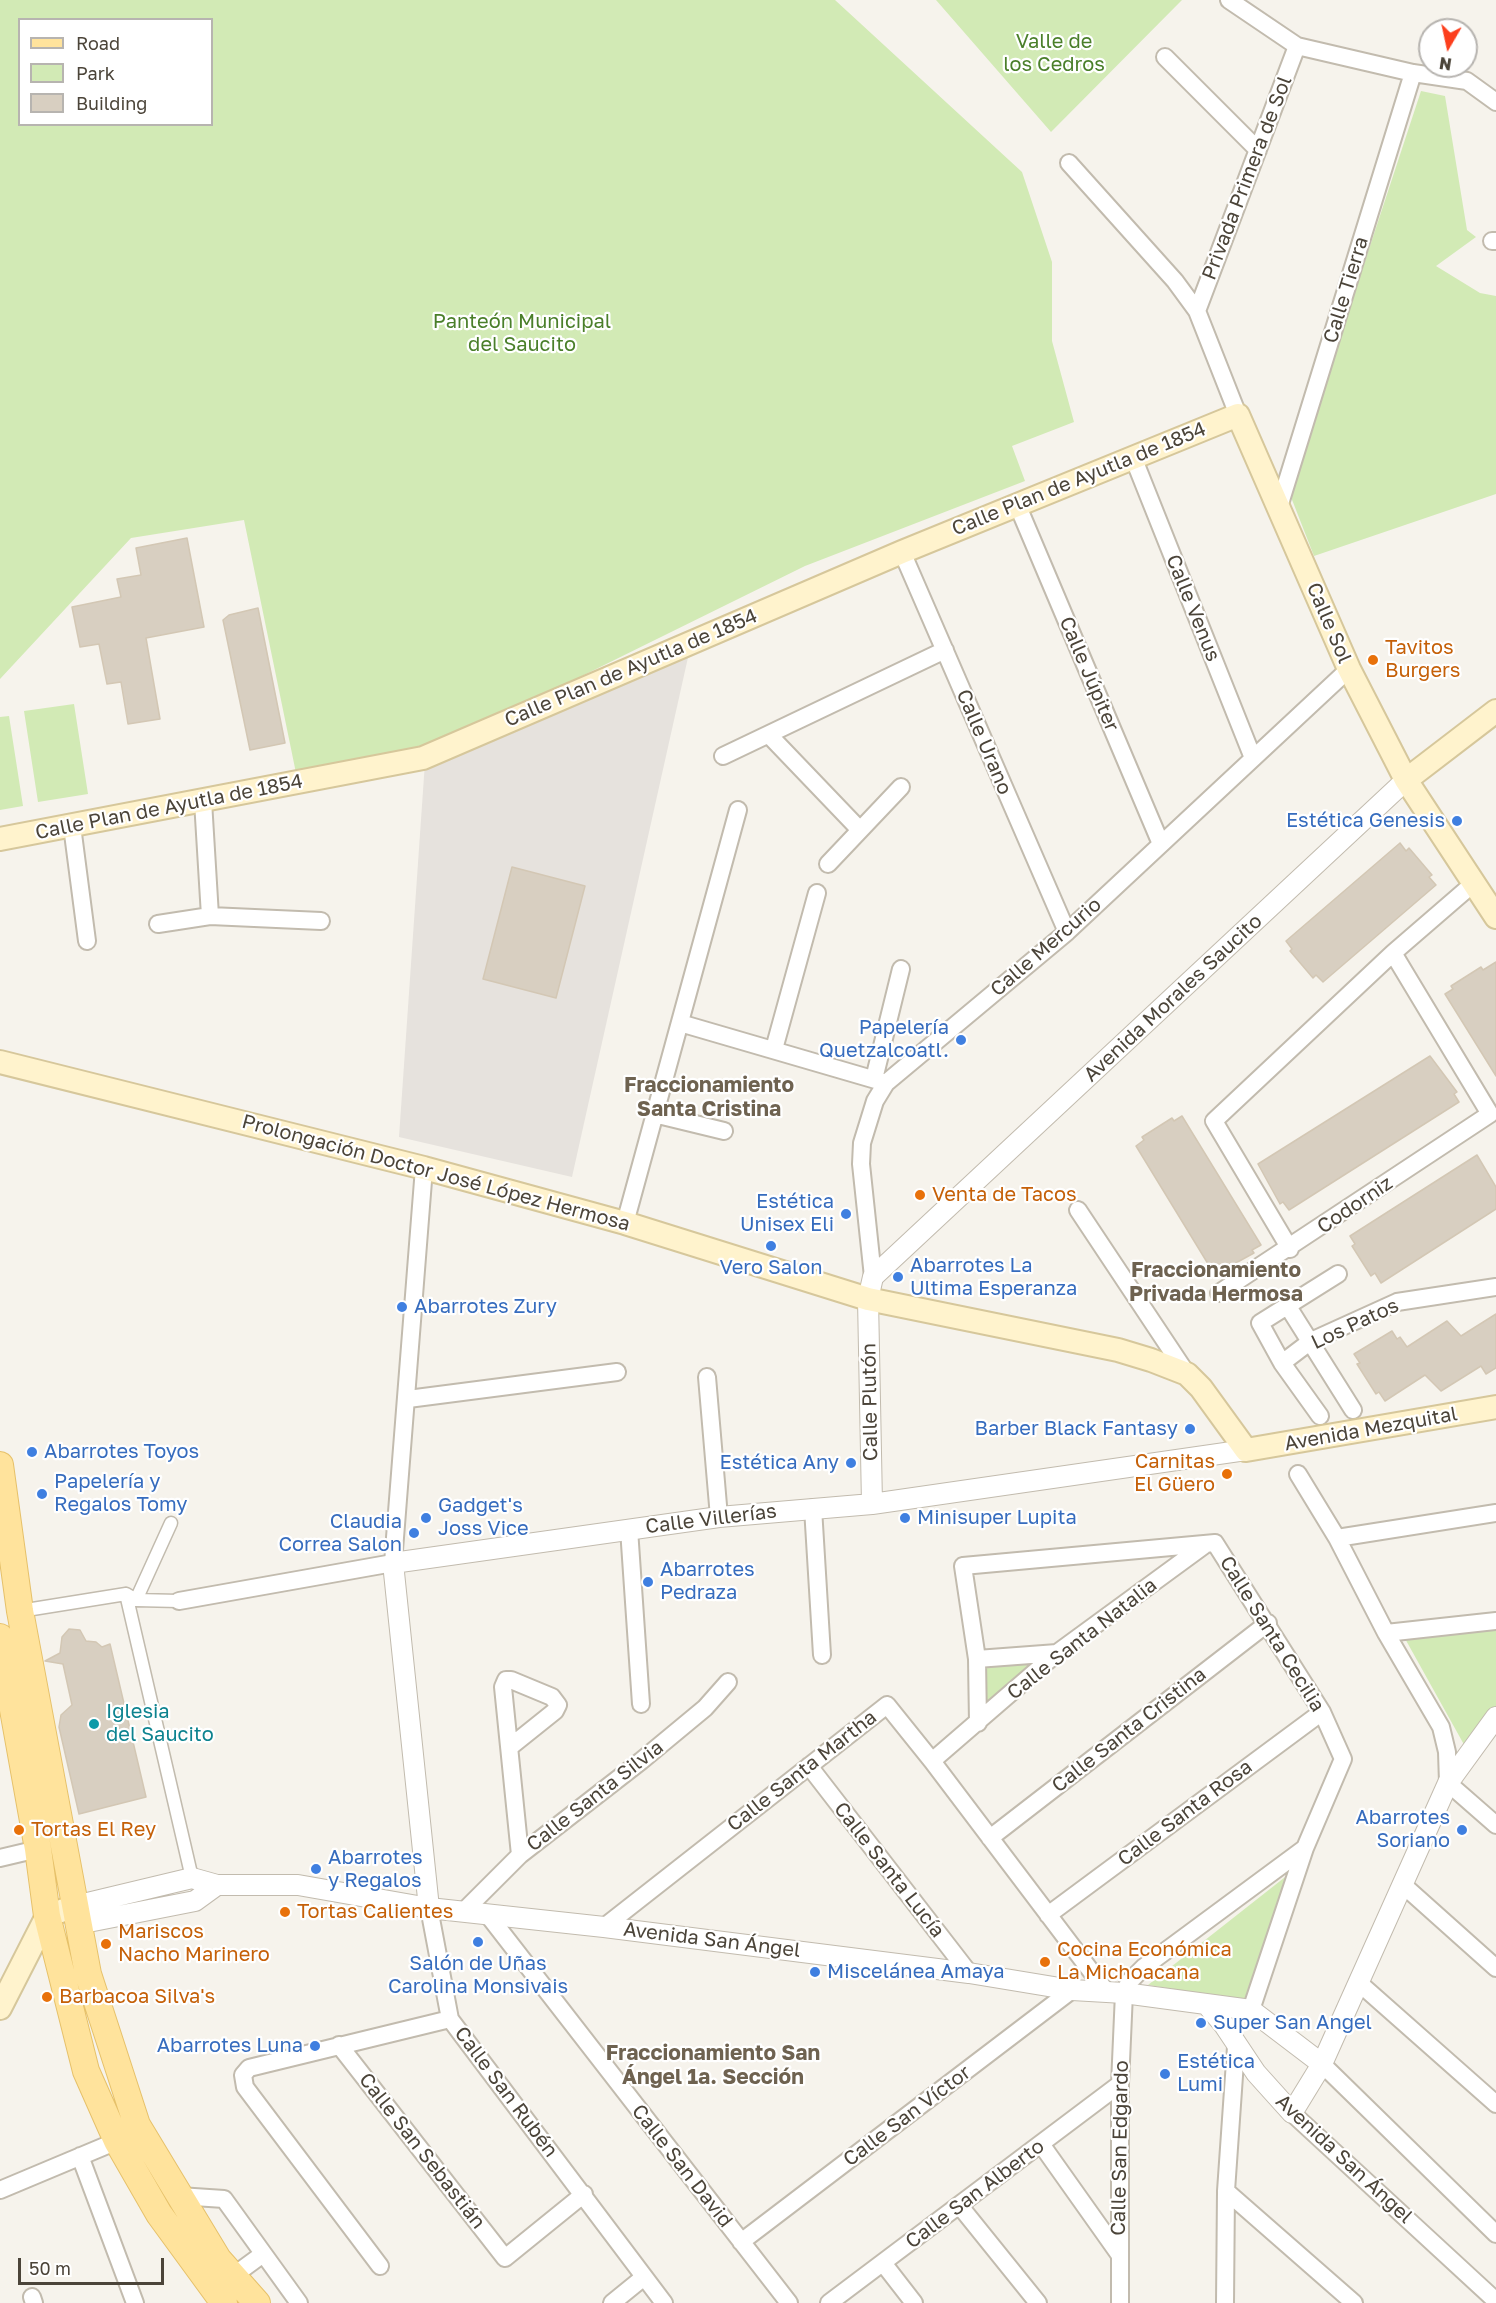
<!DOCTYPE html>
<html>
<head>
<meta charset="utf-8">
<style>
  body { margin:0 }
  #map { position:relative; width:1496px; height:2303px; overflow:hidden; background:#f6f3ec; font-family:"Golos Text",sans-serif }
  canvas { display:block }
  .legend { position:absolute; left:18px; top:18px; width:195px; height:108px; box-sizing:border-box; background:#fff; border:2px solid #b7b4b0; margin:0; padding:8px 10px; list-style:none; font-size:18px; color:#4b4439 }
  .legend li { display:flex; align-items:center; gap:12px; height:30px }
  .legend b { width:30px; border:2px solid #b7b4b0 }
  .north { position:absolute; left:1418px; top:18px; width:60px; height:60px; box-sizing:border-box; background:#fff; border:2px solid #b7b4b0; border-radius:50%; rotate:189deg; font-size:16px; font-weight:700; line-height:24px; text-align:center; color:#4b4439 }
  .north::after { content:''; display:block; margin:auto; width:21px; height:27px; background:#fc3f1d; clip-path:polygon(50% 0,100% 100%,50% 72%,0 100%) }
  .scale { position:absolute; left:18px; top:2258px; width:146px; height:27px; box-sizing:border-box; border:3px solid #4b4439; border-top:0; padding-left:8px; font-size:18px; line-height:21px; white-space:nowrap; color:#4b4439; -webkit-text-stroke:4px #fff; paint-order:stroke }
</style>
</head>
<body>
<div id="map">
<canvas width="1496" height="2303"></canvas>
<ul class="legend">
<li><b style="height:8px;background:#ffe39c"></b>Road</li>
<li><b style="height:16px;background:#d2eab5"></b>Park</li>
<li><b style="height:16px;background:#d8cfc1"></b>Building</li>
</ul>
<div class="north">N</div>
<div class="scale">50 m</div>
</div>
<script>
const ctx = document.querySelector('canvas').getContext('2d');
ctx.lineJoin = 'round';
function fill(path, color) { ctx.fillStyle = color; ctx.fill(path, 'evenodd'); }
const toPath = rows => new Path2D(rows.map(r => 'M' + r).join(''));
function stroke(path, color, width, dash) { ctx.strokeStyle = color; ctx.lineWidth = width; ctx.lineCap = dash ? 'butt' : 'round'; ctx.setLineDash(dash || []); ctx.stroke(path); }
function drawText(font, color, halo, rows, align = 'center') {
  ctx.font = font + ' "Golos Text",sans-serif'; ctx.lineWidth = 4.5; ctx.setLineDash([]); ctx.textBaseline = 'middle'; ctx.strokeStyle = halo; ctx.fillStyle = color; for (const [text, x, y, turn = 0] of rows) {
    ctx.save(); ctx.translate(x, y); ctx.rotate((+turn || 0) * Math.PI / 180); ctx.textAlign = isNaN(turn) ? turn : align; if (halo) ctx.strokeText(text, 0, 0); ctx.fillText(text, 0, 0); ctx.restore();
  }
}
fill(toPath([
  [691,644,572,1177,399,1137,425,762]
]), '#e6e2dd');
fill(toPath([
  [0,0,835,0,1022,172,1052,262,1052,341,1074,422,1012,446,1025,481,805,566,442,745,296,773,244,520,131,538,0,679],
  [20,20,212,20,212,124,20,124],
  [936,0,1182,0,1051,132],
  [1421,91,1445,96,1467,230,1476,237,1436,266,1480,293,1496,296,1496,494,1314,556,1289,492],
  [74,704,88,794,38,802,24,711],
  [9,716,23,806,0,810,0,717],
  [1496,1625,1496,1708,1467,1750,1403,1635],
  [1046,1657,981,1717,981,1661],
  [1289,1874,1248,2001,1148,1985]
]), '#d2eab5');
const building = toPath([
  [187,538,204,627,146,638,160,719,128,724,121,682,107,684,99,644,80,647,72,607,121,597,117,579,141,575,136,548,187,538],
  [258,608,285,743,250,750,223,620,229,615,258,608],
  [1400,843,1406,851,1409,848,1432,875,1429,877,1436,885,1323,982,1316,975,1313,978,1290,951,1292,949,1286,941,1400,843],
  [512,867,585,886,556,998,483,979,512,867],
  [1496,962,1496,1076,1445,994,1453,989,1451,986,1481,967,1483,970,1496,962],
  [1430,1056,1457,1092,1454,1094,1459,1102,1289,1210,1283,1202,1280,1204,1258,1164,1430,1056],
  [1182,1116,1261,1245,1252,1250,1254,1253,1223,1270,1221,1267,1213,1272,1136,1146,1144,1140,1142,1137,1172,1118,1174,1121,1182,1116],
  [1477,1155,1496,1187,1496,1209,1381,1283,1375,1273,1371,1276,1352,1246,1355,1244,1350,1236,1477,1155],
  [1496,1314,1496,1368,1486,1374,1481,1366,1441,1391,1425,1375,1385,1401,1379,1392,1376,1394,1357,1364,1360,1363,1354,1354,1392,1331,1397,1339,1400,1337,1407,1347,1447,1321,1461,1336,1496,1314],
  [69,1629,80,1630,86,1641,96,1642,102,1647,110,1644,146,1797,79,1814,59,1727,61,1715,72,1705,63,1664,45,1661,60,1653,62,1637,69,1629]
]);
fill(building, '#d8cfc1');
stroke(building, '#d3c7b4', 1.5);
const pedestrian = toPath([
  [126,1594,192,1878],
  [136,1600,171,1523],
  [20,1611,126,1594,136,1600,179,1601]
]);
const minor = toPath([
  [1229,0,1297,46,1413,73,1467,81,1496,102],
  [1165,57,1258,150],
  [1069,163,1175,281,1197,311,1238,415],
  [1492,241,1496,241],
  [1197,311,1297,46],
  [1133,457,1253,758],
  [1017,504,1161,844],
  [1279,507,1413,73],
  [902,552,1067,932],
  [769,735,860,830],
  [723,756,945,650],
  [203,801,210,916],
  [72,826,87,941],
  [828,864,901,787],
  [158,924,210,916,321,921],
  [680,1023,886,1083],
  [774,1049,817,893],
  [874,1079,901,969],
  [654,1114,724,1131],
  [1078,1210,1187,1374],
  [625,1223,738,810],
  [1290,1249,1214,1121,1393,953,1474,883],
  [873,1277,861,1164,862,1143,875,1101,886,1083,1067,932,1349,669],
  [1219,1293,1490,1114,1393,953],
  [1287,1305,1353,1410],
  [1282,1363,1311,1341,1397,1302,1496,1287],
  [707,1377,719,1517],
  [408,1399,617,1372],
  [1320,1416,1282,1363,1260,1323,1338,1274],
  [1298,1474,1337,1538,1386,1633,1441,1727,1447,1752,1448,1783,1496,1825],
  [813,1508,822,1655],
  [629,1529,641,1704],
  [1337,1538,1496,1513],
  [179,1601,393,1563,424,1168],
  [1386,1633,1496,1621],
  [977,1659,1057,1653],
  [978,1723,977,1659,963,1566,1215,1543,1322,1712,1343,1759,1305,1848,1251,2010],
  [510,1747,555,1711,558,1705,552,1697,511,1680,506,1680,503,1687,520,1855],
  [932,1761,1057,1653,1206,1544],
  [809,1766,969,1973],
  [990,1838,1268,1623],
  [0,1858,38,1849],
  [1402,1884,1496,1968],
  [429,1908,450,2019,664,2303],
  [463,1912,520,1855,641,1761,705,1708,728,1682],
  [488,1915,789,2303],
  [1048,1915,1322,1712],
  [604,1927,887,1705,932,1761,1106,1991],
  [1358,1982,1496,2104],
  [339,2045,505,2258,584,2194],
  [1322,2064,1496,2234],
  [1292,2113,1496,2301],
  [1041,2144,1119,2254],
  [80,2156,135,2303],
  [0,2190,117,2141],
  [1226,2191,1354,2303],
  [179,2196,224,2199,299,2303],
  [959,2205,1038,2303],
  [741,2242,1072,1990],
  [883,2263,914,2303],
  [380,2266,245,2087,243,2075,249,2068,450,2019],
  [233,2276,263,2254],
  [32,2297,34,2303],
  [612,2303,644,2277],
  [829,2303,1120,2084],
  [1120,2303,1120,2084,1124,1993,1129,1982,1144,1967,1305,1848],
  [1225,2303,1226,2191,1236,2047]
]);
const tertiary = toPath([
  [872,1504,868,1299,873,1277,1406,780],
  [75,1906,192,1878,217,1885,298,1885,429,1908,604,1927,969,1973,1072,1990,1124,1993,1251,2010,1322,2064],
  [429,1908,393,1563,719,1517,872,1504,1246,1450],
  [78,1924,195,1901,217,1885],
  [1207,2005,1224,2025,1256,2073,1292,2113,1322,2064,1448,1783,1496,1717]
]);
const secondary = toPath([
  [1406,780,1496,711],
  [0,839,423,758,902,552,1238,415,1349,669,1406,780,1496,917],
  [0,1062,424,1168,625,1223,868,1299,1118,1350,1151,1360,1187,1374,1201,1388,1246,1450,1496,1407],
  [0,2008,47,1916,75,1906]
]);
const primary = toPath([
  [0,1465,20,1611,88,1974,137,2125,218,2259,257,2303],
  [0,1637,38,1849,47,1916,86,2071,117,2141,159,2214,224,2303]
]);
stroke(pedestrian, '#c2bbae', 15);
stroke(minor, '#c2bbae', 20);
stroke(tertiary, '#c2bbae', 22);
stroke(secondary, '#d6c79b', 26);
stroke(primary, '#e6c16a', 28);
stroke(pedestrian, '#fff', 12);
stroke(minor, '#fff', 16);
stroke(tertiary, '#fff', 20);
stroke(secondary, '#fff3cd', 22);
stroke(primary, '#ffe39c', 26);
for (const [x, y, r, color] of [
  [1373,660,6,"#e8710a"],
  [1457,821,6,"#3f7fe0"],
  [961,1040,6,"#3f7fe0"],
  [920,1195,6,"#e8710a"],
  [846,1214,6,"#3f7fe0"],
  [771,1246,6,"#3f7fe0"],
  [898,1277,6,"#3f7fe0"],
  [402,1307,6,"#3f7fe0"],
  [1190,1429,6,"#3f7fe0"],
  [32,1452,6,"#3f7fe0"],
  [851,1463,6,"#3f7fe0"],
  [1227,1474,6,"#e8710a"],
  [42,1494,6,"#3f7fe0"],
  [426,1518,6,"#3f7fe0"],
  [905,1518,6,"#3f7fe0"],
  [414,1533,6,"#3f7fe0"],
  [648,1582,6,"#3f7fe0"],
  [94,1724,6,"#0f9aa8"],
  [19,1830,6,"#e8710a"],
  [1462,1830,6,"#3f7fe0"],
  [316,1869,6,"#3f7fe0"],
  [285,1912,6,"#e8710a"],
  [478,1942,6,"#3f7fe0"],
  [106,1944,6,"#e8710a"],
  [1045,1962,6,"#e8710a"],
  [815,1972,6,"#3f7fe0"],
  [47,1997,6,"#e8710a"],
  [1201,2023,6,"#3f7fe0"],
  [315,2046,6,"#3f7fe0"],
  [1165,2074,6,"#3f7fe0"]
]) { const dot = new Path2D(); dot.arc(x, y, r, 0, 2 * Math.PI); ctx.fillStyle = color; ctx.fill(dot); stroke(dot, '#fff', 2); }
drawText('20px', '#4a7f2a', '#fff', [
  ["Valle de",1054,42],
  ["los Cedros",1054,65],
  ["Panteón Municipal",522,322],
  ["del Saucito",522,345]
]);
drawText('20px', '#4b4439', '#fff', [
  ["Privada Primera de Sol",1247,178,-69],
  ["Calle Tierra",1346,290,-73],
  ["Calle Plan de Ayutla de 1854",1079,479,-22],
  ["Calle Venus",1193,608,68],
  ["Calle Sol",1329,623,67],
  ["Calle Plan de Ayutla de 1854",631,668,-23],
  ["Calle Júpiter",1089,674,67],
  ["Calle Urano",984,742,67],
  ["Calle Plan de Ayutla de 1854",169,807,-11],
  ["Calle Mercurio",1046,947,-41],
  ["Avenida Morales Saucito",1173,998,-43],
  ["Prolongación Doctor José López Hermosa",436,1173,15],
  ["Codorniz",1355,1205,-34],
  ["Los Patos",1355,1324,-25],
  ["Calle Plutón",870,1402,-91],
  ["Avenida Mezquital",1371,1429,-10],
  ["Calle Villerías",711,1519,-7],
  ["Calle Santa Cecilia",1272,1634,58],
  ["Calle Santa Natalia",1082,1639,-38],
  ["Calle Santa Cristina",1129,1730,-38],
  ["Calle Santa Martha",802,1771,-38],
  ["Calle Santa Silvia",595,1796,-38],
  ["Calle Santa Rosa",1185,1813,-37],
  ["Calle Santa Lucía",889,1870,52],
  ["Avenida San Ángel",712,1940,7],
  ["Calle San Rubén",506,2092,53],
  ["Calle San Víctor",907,2116,-37],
  ["Calle San Edgardo",1120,2148,-89],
  ["Calle San Sebastián",422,2151,52],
  ["Avenida San Ángel",1344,2159,43],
  ["Calle San David",682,2166,52],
  ["Calle San Alberto",975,2194,-37]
]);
drawText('20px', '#c56008', '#fff', [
  ["Tavitos",1385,648],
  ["Burgers",1385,671],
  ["Venta de Tacos",932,1195],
  ["Carnitas",1215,1462,"right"],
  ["El Güero",1215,1485,"right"],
  ["Tortas El Rey",31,1830],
  ["Tortas Calientes",297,1912],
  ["Mariscos",118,1932],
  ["Nacho Marinero",118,1955],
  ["Cocina Económica",1057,1950],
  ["La Michoacana",1057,1973],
  ["Barbacoa Silva's",59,1997]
], 'left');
drawText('20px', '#366cbe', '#fff', [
  ["Estética Genesis",1445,821,"right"],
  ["Papelería",949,1028,"right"],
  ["Quetzalcoatl.",949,1051,"right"],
  ["Estética",834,1202,"right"],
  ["Unisex Eli",834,1225,"right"],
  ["Abarrotes La",910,1266],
  ["Ultima Esperanza",910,1289],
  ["Vero Salon",771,1268,"center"],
  ["Abarrotes Zury",414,1307],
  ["Barber Black Fantasy",1178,1429,"right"],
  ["Abarrotes Toyos",44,1452],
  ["Estética Any",839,1463,"right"],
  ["Papelería y",54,1482],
  ["Regalos Tomy",54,1505],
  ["Gadget's",438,1506],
  ["Joss Vice",438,1529],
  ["Minisuper Lupita",917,1518],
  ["Claudia",402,1522,"right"],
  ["Correa Salon",402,1545,"right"],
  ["Abarrotes",660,1570],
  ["Pedraza",660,1593],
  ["Abarrotes",1450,1818,"right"],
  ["Soriano",1450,1841,"right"],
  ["Abarrotes",328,1858],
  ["y Regalos",328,1881],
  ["Salón de Uñas",478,1964,"center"],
  ["Carolina Monsivais",478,1987,"center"],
  ["Miscelánea Amaya",827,1972],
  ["Super San Angel",1213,2023],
  ["Abarrotes Luna",303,2046,"right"],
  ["Estética",1177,2062],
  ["Lumi",1177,2085]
], 'left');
drawText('20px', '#0d838f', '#fff', [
  ["Iglesia",106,1712],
  ["del Saucito",106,1735]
], 'left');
drawText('bold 21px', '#6e6250', '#fff', [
  ["Fraccionamiento",709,1085],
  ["Santa Cristina",709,1109],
  ["Fraccionamiento",1216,1270],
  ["Privada Hermosa",1216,1294],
  ["Fraccionamiento San",713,2053],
  ["Ángel 1a. Sección",713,2077]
]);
</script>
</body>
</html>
